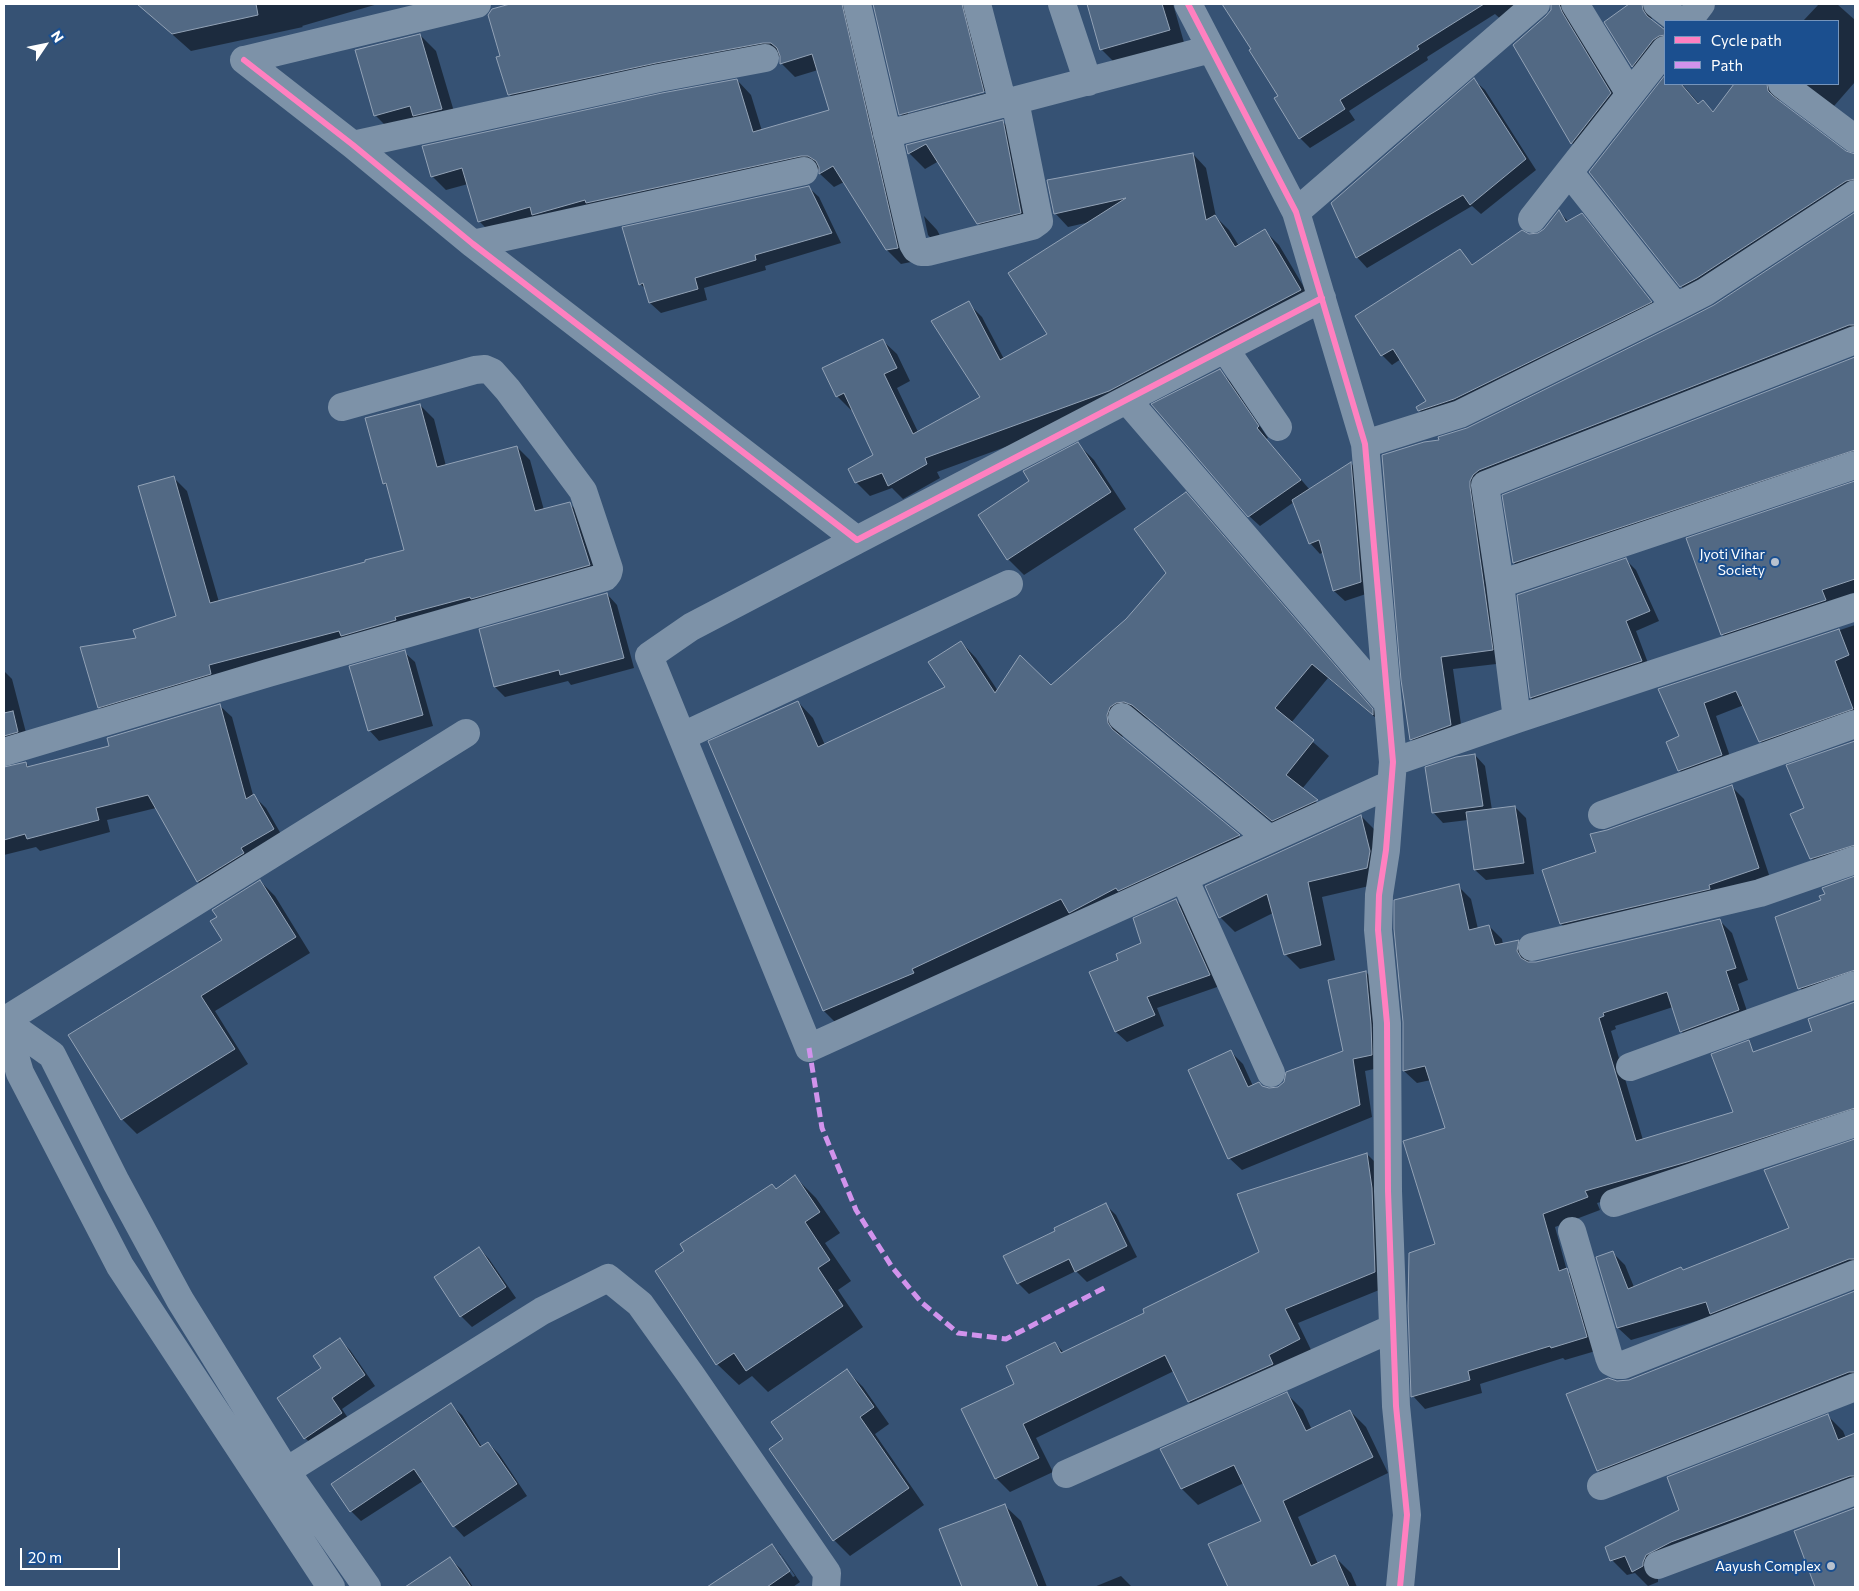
<!DOCTYPE html>
<html>
<head>
<meta charset="utf-8">
<style>
  body { margin:0 }
  #map { position:relative; width:1859px; height:1591px; overflow:hidden; background:#365274; font-family:Commissioner,sans-serif }
  canvas { display:block }
  .frame { position:absolute; inset:0; border:5px solid #fff; pointer-events:none }
  .legend { position:absolute; left:1664px; top:20px; width:175px; height:65px; box-sizing:border-box; background:#1b4f8f; border:1px solid #7695bc; margin:0; padding:6px 9px; list-style:none; font-size:15px; color:#fff }
  .legend li { display:flex; align-items:center; gap:10px; height:25px }
  .legend b { width:25px; border:1px solid #7695bc }
  .north { position:absolute; left:20px; top:20px; width:50px; height:50px; -webkit-text-stroke:4px #1b4f8f; paint-order:stroke; rotate:56deg; font-size:14px; font-weight:700; line-height:20px; text-align:center; color:#fff }
  .north::after { content:''; display:block; margin:auto; width:18px; height:22px; background:#fff; clip-path:polygon(50% 0,100% 100%,50% 72%,0 100%) }
  .scale { position:absolute; left:20px; top:1548px; width:100px; height:22px; box-sizing:border-box; border:2px solid #fff; border-top:0; padding-left:6px; font-size:15px; line-height:18px; white-space:nowrap; color:#fff; -webkit-text-stroke:4px #1b4f8f; paint-order:stroke }
</style>
</head>
<body>
<div id="map">
<canvas width="1859" height="1591"></canvas>
<div class="frame"></div>
<ul class="legend">
<li><b style="height:6px;background:#ff80c0"></b>Cycle path</li>
<li><b style="height:6px;background:#d193ec"></b>Path</li>
</ul>
<div class="north">N</div>
<div class="scale">20 m</div>
</div>
<script>
const ctx = document.querySelector('canvas').getContext('2d');
ctx.lineJoin = 'round';
function fill(path, color) { ctx.fillStyle = color; ctx.fill(path, 'evenodd'); }
const toPath = rows => new Path2D(rows.map(r => 'M' + r).join(''));
function stroke(path, color, width, dash) { ctx.strokeStyle = color; ctx.lineWidth = width; ctx.lineCap = dash ? 'butt' : 'round'; ctx.setLineDash(dash || []); ctx.stroke(path); }
function drawText(font, color, halo, rows, align = 'center') {
  ctx.font = font + ' Commissioner,sans-serif'; ctx.lineWidth = 4; ctx.setLineDash([]); ctx.textBaseline = 'middle'; ctx.strokeStyle = halo; ctx.fillStyle = color; for (const [text, x, y, turn = 0] of rows) {
    ctx.save(); ctx.translate(x, y); ctx.rotate((+turn || 0) * Math.PI / 180); ctx.textAlign = isNaN(turn) ? turn : align; if (halo) ctx.strokeText(text, 0, 0); ctx.fillText(text, 0, 0); ctx.restore();
  }
}
fill(toPath([
  [138,4,378,4,302,26,303,27,191,51],
  [514,4,865,4,911,262,901,264,887,250,844,182,834,187,820,174,820,169,493,235,479,221,468,184,446,190,432,176,737,80,751,95,762,131,830,111,818,70,795,77,781,63,782,57,777,56,523,109,509,94,493,10],
  [874,4,982,4,997,106,914,128,900,114],
  [990,90,990,92,908,114,908,111],
  [1088,4,1173,4,1185,46,1117,65,1101,49],
  [1224,4,1535,4,1506,24,1495,14,1427,57,1428,60,1349,111,1355,120,1310,148,1300,138,1279,96,1253,49],
  [1552,4,1561,4,1570,15,1621,104,1582,153,1572,143,1514,45,1547,17,1552,10],
  [1631,4,1655,4,1651,13,1652,22,1665,31,1665,48,1642,76,1633,66,1606,22],
  [1819,4,1837,4,1855,20,1855,82,1834,106,1804,84,1838,84,1838,21,1803,21],
  [420,35,436,51,458,125,391,131,375,115],
  [1665,77,1665,84,1682,84,1700,105,1703,102,1714,112,1736,84,1788,84,1779,95,1780,104,1852,156,1855,155,1855,197,1694,300,1681,286,1590,172],
  [1474,80,1485,90,1536,170,1481,214,1472,206,1367,268,1357,257],
  [1002,121,1019,138,1037,228,994,239,978,223,939,161,925,169,909,153,907,146],
  [1193,154,1206,168,1216,217,1229,230,1239,246,1265,231,1279,245,1314,304,1123,404,937,472,940,478,903,499,892,488,870,496,856,482,875,456,853,409,851,410,837,396,824,369,883,341,897,354,910,381,897,388,918,432,982,398,968,303,982,317,1004,359,1048,334,1090,222,1068,227,1055,213],
  [808,187,819,197,841,243,765,266,766,270,704,288,707,300,661,313,650,303,647,290,640,284],
  [1559,212,1569,222,1581,215,1591,224,1660,312,1429,420,1419,410,1427,402,1401,359,1392,365,1382,355,1459,250,1473,265,1529,236,1539,234,1545,230],
  [1854,215,1855,217,1855,341,1486,487,1505,663,1453,669,1463,738,1424,752,1411,739,1442,441,1713,307],
  [924,216,937,230,948,251,944,252,928,235],
  [1855,358,1855,465,1527,575,1514,563,1504,496],
  [1219,370,1230,381,1268,438,1266,439,1310,490,1351,463,1361,474,1372,592,1345,601,1334,591,1323,552,1320,554,1310,543,1294,502,1260,526,1249,516],
  [420,405,434,419,446,466,517,447,530,460,544,510,570,504,583,517,602,578,112,720,99,707,137,639,177,617,174,478,187,491,219,602,367,563,405,551,389,488,384,483],
  [1078,444,1094,460,1126,509,1024,575,1008,559,1031,482],
  [1855,483,1855,607,1734,647,1722,634,1687,539],
  [1186,494,1201,509,1388,726,1388,728,1328,678,1291,723,1329,756,1302,789,1332,816,1288,836,1149,720,1141,717,1122,731,1123,740,1239,836,1254,851,839,1026,824,1011,798,702,813,718,825,745,947,688,961,642,976,658,998,691,1051,686,1127,620,1168,573],
  [1626,560,1636,570,1659,621,1636,631,1651,671,1541,708,1531,698,1518,596],
  [607,594,617,605,634,668,571,685,568,681,505,697,495,687],
  [1855,625,1855,724,1773,754,1760,741,1744,705,1716,716,1734,768,1692,783,1679,770,1680,737,1660,690],
  [404,652,415,662,433,726,379,741,369,730],
  [4,671,12,679,29,744,4,755],
  [219,705,232,717,253,795,266,808,285,841,210,894,198,882,156,808,107,820,110,832,40,851,36,847,4,855,4,768,26,763,30,768,111,747],
  [1855,742,1855,860,1824,871,1811,858,1805,809,1788,766],
  [1475,755,1485,766,1492,810,1515,807,1526,818,1534,874,1486,880,1475,870,1468,820,1443,823,1433,812],
  [1731,786,1744,799,1771,881,1574,936,1561,924,1608,831],
  [1361,816,1376,831,1382,883,1322,897,1335,960,1300,969,1285,954,1273,913,1235,932,1220,917],
  [1855,878,1855,986,1812,1001,1800,988,1822,901,1827,894,1824,889],
  [260,881,275,896,310,953,215,1011,248,1064,137,1134,122,1119,223,940],
  [1458,886,1471,899,1478,929,1489,926,1502,939,1503,945,1518,941,1531,954,1529,963,1536,963,1719,920,1732,933,1748,980,1738,984,1751,1023,1694,1044,1681,1031,1673,1007,1615,1026,1616,1029,1611,1031,1643,1140,1734,1113,1718,1069,1855,1020,1855,1123,1700,1175,1597,1203,1600,1210,1555,1227,1567,1271,1579,1282,1599,1350,1565,1360,1563,1358,1480,1384,1482,1393,1425,1409,1413,1396,1437,1245,1447,1129,1431,1080,1417,1083,1404,1071],
  [1176,900,1186,911,1220,986,1157,1008,1164,1026,1127,1042,1116,1032,1091,973,1120,961,1143,943],
  [1366,972,1378,984,1383,1067,1365,1071,1372,1117,1242,1170,1229,1158,1231,1052,1243,1064,1253,1086,1270,1090,1277,1089,1344,1052],
  [1855,1141,1855,1275,1631,1340,1618,1328,1612,1252,1625,1265,1634,1287,1684,1271,1790,1228,1766,1170],
  [1367,1154,1381,1168,1389,1286,1298,1323,1313,1354,1203,1416,1189,1402,1174,1371,1036,1438,1053,1472,1010,1492,996,1478,1016,1384,1055,1343,1064,1353,1146,1313,1260,1253],
  [795,1177,816,1198,840,1233,825,1243,851,1281,838,1290,863,1327,768,1392,752,1376,739,1385,717,1364,686,1251],
  [1106,1205,1116,1215,1137,1257,1087,1282,1076,1271,1029,1294,1018,1283,1057,1231],
  [479,1248,489,1259,516,1298,472,1327,461,1316,435,1278],
  [1855,1292,1855,1388,1611,1483,1598,1470,1617,1382,1629,1381],
  [340,1340,350,1350,375,1386,342,1409,352,1424,316,1448,305,1438,323,1369],
  [847,1371,863,1387,889,1424,875,1434,924,1505,850,1556,834,1540,771,1449,785,1439],
  [1287,1394,1303,1410,1312,1430,1350,1411,1366,1427,1388,1473,1298,1517,1318,1564,1335,1557,1351,1573,1357,1587,1229,1587,1210,1544,1263,1522,1244,1483,1198,1505,1182,1489],
  [451,1405,462,1415,482,1447,488,1443,499,1454,527,1496,464,1537,454,1526,423,1481,361,1521,351,1511],
  [1828,1416,1843,1431,1846,1438,1855,1434,1855,1495,1658,1578,1658,1582,1648,1586,1635,1573,1627,1575,1612,1560,1680,1511],
  [1004,1505,1021,1521,1047,1587,963,1587,940,1530],
  [1855,1509,1855,1587,1816,1587,1795,1532],
  [772,1545,782,1556,800,1582,793,1587,707,1587],
  [778,1555,781,1555,795,1576,793,1577],
  [450,1559,461,1569,473,1587,434,1587,426,1575],
  [1121,1576,1132,1587,1094,1587]
]), '#0007');
const building = toPath([
  [137,4,256,4,258,15,172,34,137,4],
  [510,4,842,4,898,248,886,250,833,166,819,174,819,167,816,161,808,156,801,156,586,203,585,200,532,215,530,207,478,222,462,168,431,177,422,146,662,93,737,79,753,132,829,110,812,54,780,64,780,56,777,48,771,43,763,43,656,63,508,95,496,57,500,56,488,15,492,9,510,4],
  [873,4,962,4,984,92,899,115,873,4],
  [1087,4,1162,4,1170,30,1100,50,1087,4],
  [1222,4,1484,4,1417,46,1419,49,1340,100,1345,109,1299,139,1274,98,1278,96,1249,50,1251,49,1222,4],
  [1551,4,1559,4,1562,12,1611,93,1571,144,1513,45,1546,16,1551,10,1551,4],
  [1629,4,1642,4,1643,10,1647,16,1665,30,1665,35,1659,36,1653,40,1632,67,1604,22,1629,4],
  [420,34,442,109,413,116,410,106,374,116,355,50,420,34],
  [1665,75,1665,84,1681,84,1698,104,1703,100,1713,112,1734,84,1767,84,1768,91,1773,96,1846,151,1855,154,1855,179,1846,181,1697,278,1680,287,1589,172,1665,75],
  [1474,78,1526,159,1470,205,1463,195,1356,258,1331,203,1474,78],
  [1003,120,1021,213,977,224,926,144,908,154,906,145,1003,120],
  [1193,153,1206,220,1215,215,1235,247,1265,229,1301,290,1109,391,925,458,927,464,888,486,882,473,855,483,848,469,873,455,844,393,836,397,822,368,883,339,897,368,884,374,913,434,980,397,931,321,969,301,1000,360,1047,334,1008,273,1126,198,1054,214,1047,180,1193,153],
  [809,186,832,233,755,255,756,260,695,278,698,289,649,303,643,283,639,285,622,227,809,186],
  [1559,210,1566,222,1582,213,1652,302,1454,399,1418,411,1416,407,1426,401,1393,349,1381,356,1355,316,1460,249,1472,265,1522,230,1529,234,1538,233,1544,229,1559,210],
  [1854,213,1855,215,1855,325,1849,325,1479,470,1473,475,1470,481,1470,487,1493,650,1441,657,1451,725,1410,740,1401,680,1382,455,1424,442,1439,440,1438,437,1467,428,1683,321,1714,305,1854,213],
  [1855,357,1855,450,1513,563,1502,495,1855,357],
  [1220,369,1259,426,1257,428,1301,480,1248,517,1151,404,1220,369],
  [420,404,437,467,517,446,535,511,570,502,590,565,471,599,470,597,395,617,396,620,341,636,339,631,209,665,211,674,98,708,80,647,136,638,133,630,176,616,138,486,174,476,210,603,365,562,365,560,404,550,386,483,383,484,365,418,420,404],
  [1078,442,1111,492,1007,560,978,515,1029,481,1023,471,1078,442],
  [1351,462,1361,582,1333,591,1319,540,1309,544,1292,500,1351,462],
  [1855,481,1855,579,1822,590,1826,600,1721,635,1686,538,1855,481],
  [1186,492,1373,709,1373,715,1312,664,1275,708,1314,740,1286,775,1318,800,1272,821,1132,705,1124,702,1116,703,1110,707,1107,715,1108,723,1112,729,1240,835,1118,891,1116,888,1069,913,1061,899,912,969,914,973,823,1011,708,741,798,701,818,747,945,687,928,662,961,641,995,693,1020,655,1051,685,1126,619,1166,573,1134,529,1186,492],
  [1626,558,1650,611,1626,621,1642,661,1530,698,1517,595,1626,558],
  [607,593,624,658,560,675,559,670,494,687,479,629,607,593],
  [1839,629,1849,655,1835,661,1853,709,1759,742,1736,691,1704,703,1722,755,1678,771,1666,742,1679,736,1658,689,1839,629],
  [405,650,423,715,368,731,349,666,405,650],
  [220,704,246,799,254,794,274,829,241,848,244,853,197,882,148,795,96,808,99,820,27,839,25,834,4,840,4,767,26,762,27,767,109,746,107,738,220,704],
  [13,711,18,732,4,736,4,713,13,711],
  [1855,741,1855,845,1810,859,1790,814,1804,808,1786,765,1855,741],
  [1475,754,1483,806,1432,813,1425,767,1456,757,1475,754],
  [1732,785,1759,868,1709,885,1710,889,1560,924,1542,870,1596,852,1590,834,1607,830,1732,785],
  [1515,806,1524,863,1474,870,1466,812,1515,806],
  [1361,815,1370,851,1367,868,1308,882,1321,945,1284,955,1267,894,1219,918,1205,886,1361,815],
  [1855,876,1855,970,1798,989,1775,917,1821,900,1819,896,1825,894,1822,888,1855,876],
  [260,880,296,937,201,996,235,1049,121,1120,68,1035,222,940,210,921,217,917,212,910,260,880],
  [1459,884,1469,930,1489,925,1495,945,1519,940,1517,951,1521,958,1528,962,1536,962,1720,919,1736,968,1726,971,1739,1010,1680,1032,1667,992,1603,1013,1604,1016,1599,1018,1636,1141,1733,1112,1711,1054,1749,1040,1753,1052,1812,1031,1808,1019,1855,1002,1855,1108,1687,1162,1585,1191,1588,1197,1543,1214,1559,1271,1567,1268,1587,1337,1551,1348,1550,1346,1468,1371,1470,1380,1411,1397,1408,1306,1409,1253,1435,1244,1403,1141,1445,1128,1425,1066,1403,1071,1403,1022,1394,929,1394,900,1459,884],
  [1176,899,1210,975,1147,997,1155,1015,1115,1032,1089,972,1118,960,1116,954,1141,943,1133,918,1176,899],
  [1366,971,1371,1024,1372,1055,1353,1059,1360,1105,1228,1159,1188,1070,1231,1050,1248,1087,1259,1082,1262,1086,1269,1088,1278,1087,1284,1082,1286,1072,1343,1051,1328,980,1366,971],
  [1855,1139,1855,1259,1849,1259,1710,1314,1706,1302,1617,1328,1596,1257,1613,1251,1628,1289,1681,1267,1683,1270,1789,1228,1764,1170,1855,1139],
  [1367,1153,1372,1188,1375,1272,1285,1309,1300,1339,1269,1355,1273,1364,1188,1402,1165,1355,1023,1424,1039,1458,995,1479,961,1409,1014,1384,1006,1366,1055,1342,1061,1353,1144,1313,1143,1309,1259,1252,1237,1194,1367,1153],
  [795,1175,820,1212,805,1222,830,1260,818,1268,843,1306,746,1371,734,1353,716,1365,655,1271,684,1251,680,1244,772,1184,776,1189,795,1175],
  [1106,1203,1127,1246,1075,1272,1069,1259,1017,1284,1003,1256,1055,1231,1054,1228,1106,1203],
  [479,1247,506,1287,460,1317,434,1277,479,1247],
  [1855,1291,1855,1372,1849,1372,1597,1471,1566,1394,1608,1378,1617,1381,1629,1380,1855,1291],
  [340,1338,365,1375,332,1398,342,1413,304,1439,277,1398,321,1368,313,1356,340,1338],
  [847,1369,874,1407,860,1417,909,1488,833,1541,769,1449,783,1439,771,1422,847,1369],
  [1287,1392,1306,1431,1350,1410,1373,1457,1283,1501,1311,1566,1335,1555,1349,1587,1228,1587,1208,1544,1261,1521,1234,1465,1181,1489,1160,1449,1287,1392],
  [451,1403,480,1447,488,1442,517,1484,453,1527,414,1469,350,1512,331,1484,451,1403],
  [1828,1414,1838,1440,1855,1433,1855,1476,1850,1476,1671,1542,1646,1555,1643,1562,1643,1566,1632,1572,1625,1556,1610,1561,1605,1547,1679,1510,1667,1477,1828,1414],
  [1005,1504,1038,1587,962,1587,939,1529,1005,1504],
  [1855,1508,1855,1587,1815,1587,1794,1531,1855,1508],
  [772,1544,790,1571,767,1587,707,1587,772,1544],
  [450,1557,471,1587,405,1587,450,1557]
]);
fill(building, '#526984');
stroke(building, '#92a2b6', 1);
stroke(toPath([
  [857,4,913,244,916,249,921,252,928,252,1032,226,1039,221,1015,101],
  [977,4,1003,104],
  [1062,4,1088,82],
  [1188,4,1296,212,1365,444,1393,762,1386,850,1379,895,1378,930,1387,1023,1388,1191,1396,1406,1407,1515,1400,1587],
  [1575,4,1630,94],
  [1657,4,1679,21],
  [1688,21,1701,4],
  [244,60,353,145,473,244,857,540,1322,298],
  [244,60,477,4],
  [1782,84,1855,139],
  [887,134,1211,49],
  [353,145,659,78,765,58],
  [1569,172,1676,307],
  [1296,212,1536,4],
  [1532,219,1665,50],
  [473,244,804,171],
  [1225,349,1278,427],
  [1127,400,1388,703],
  [1365,444,1460,414,1676,307,1705,292,1855,194],
  [857,540,691,627,649,656,809,1048,1391,784],
  [1500,584,1855,465],
  [1122,717,1269,839],
  [1517,719,1500,584,1485,485,1855,340],
  [683,736,1009,584],
  [4,752,268,673,605,577,608,573,609,569,583,491,508,390,492,372,485,369,475,370,342,407],
  [1393,762,1517,719,1855,607],
  [1602,815,1855,724],
  [1184,878,1271,1073],
  [1532,947,1760,893,1855,860],
  [4,1019,20,1073,120,1266,331,1587],
  [4,1021,52,1055,116,1182,180,1300,286,1471,367,1587],
  [4,1024,4,1021,466,733],
  [1630,1067,1855,985],
  [1614,1203,1855,1123],
  [1572,1231,1609,1357,1611,1362,1617,1365,1623,1365,1855,1274],
  [1066,1474,1393,1328],
  [264,1485,542,1311,608,1278,640,1304,691,1375,827,1573,826,1587],
  [1601,1486,1855,1387],
  [1658,1565,1855,1491]
]), '#7d92a8', 28);
stroke(toPath([
  [809,1048,822,1128,856,1210,892,1267,921,1302,958,1333,1006,1339,1106,1287]
]), '#d193ec', 5, [10, 5]);
stroke(toPath([
  [1188,4,1296,212,1365,444,1393,762,1386,850,1379,895,1378,930,1387,1023,1388,1191,1396,1406,1407,1515,1400,1587],
  [244,60,353,145,473,244,857,540,1322,298]
]), '#ff80c0', 6);
for (const [x, y, r, color] of [
  [1775,562,5,"#b9c2ce"],
  [1831,1566,5,"#b9c2ce"]
]) { const dot = new Path2D(); dot.arc(x, y, r, 0, 2 * Math.PI); ctx.fillStyle = color; ctx.fill(dot); stroke(dot, '#1b4f8f', 2); }
drawText('14px', '#fff', '#1b4f8f', [
  ["Jyoti Vihar",1765,554],
  ["Society",1765,570],
  ["Aayush Complex",1821,1566]
], 'right');
</script>
</body>
</html>
